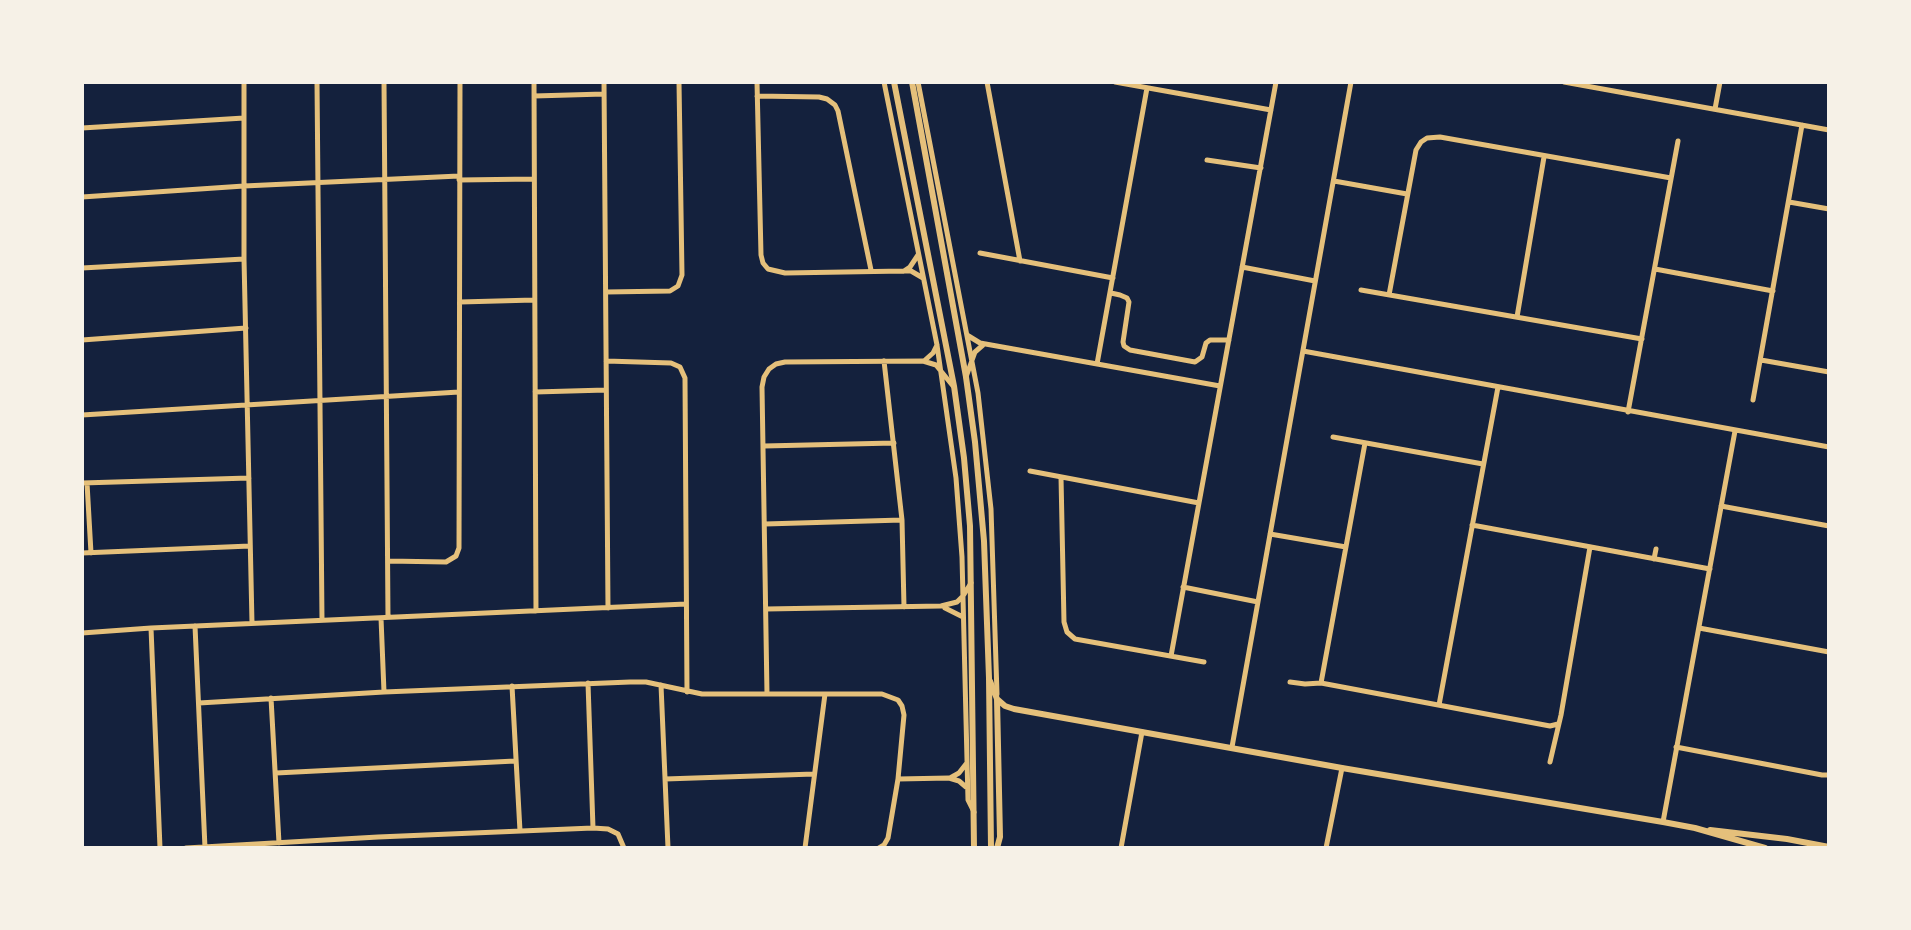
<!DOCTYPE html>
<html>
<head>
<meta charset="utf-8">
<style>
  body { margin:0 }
  #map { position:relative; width:1911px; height:930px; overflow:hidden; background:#14213d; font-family:"DM Sans",sans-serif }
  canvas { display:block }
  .frame { position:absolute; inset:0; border:84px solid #f6f1e7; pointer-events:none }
</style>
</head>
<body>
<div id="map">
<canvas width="1911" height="930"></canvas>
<div class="frame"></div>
</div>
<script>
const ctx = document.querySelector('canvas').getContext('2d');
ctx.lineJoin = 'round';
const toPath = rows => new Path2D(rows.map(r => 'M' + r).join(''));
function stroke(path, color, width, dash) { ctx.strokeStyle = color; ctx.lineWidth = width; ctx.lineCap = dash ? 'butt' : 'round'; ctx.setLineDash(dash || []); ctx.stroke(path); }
stroke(toPath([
  [244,82,244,259,252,623],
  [317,82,322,620],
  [384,82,388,617],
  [534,82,536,611],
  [604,82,608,608],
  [757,82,761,255,763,263,768,269,785,273,904,271,911,271,923,278],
  [884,82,937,345,956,478,962,557,968,800,974,812],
  [918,82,978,393,991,509,997,694],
  [987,82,1020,261],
  [1115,82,1271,110],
  [1564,82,1829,130],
  [534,96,604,94],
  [757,96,819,97,827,99,835,105,838,111,871,270],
  [1715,109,1720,82],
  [82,128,244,118],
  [1207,160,1261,168],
  [459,180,534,179],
  [1334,181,1407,194],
  [82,197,244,186,459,176],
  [1789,202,1829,209],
  [980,253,1113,278],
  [1242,267,1315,281],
  [82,268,244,259],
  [1655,269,1773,291],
  [904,271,910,267,918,255],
  [1361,290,1642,339],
  [606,292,670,291,678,286,682,275,679,82],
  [1111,293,1120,295,1127,298,1129,302,1123,342,1124,346,1130,350,1195,362,1202,357,1206,343,1210,340,1229,340],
  [1389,295,1416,150,1421,142,1427,138,1440,137,1671,178],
  [460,302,534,300],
  [1517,317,1544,157],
  [967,335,980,343,1220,386],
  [82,340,246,328],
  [1303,351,1829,447],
  [1761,360,1829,372],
  [606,361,671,363,680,367,685,378,687,692],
  [884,361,902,520,904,607],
  [924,361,933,353,937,345],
  [1097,364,1147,88],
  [966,377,975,352,983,345],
  [535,392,606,390],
  [1753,400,1802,125],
  [1628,412,1678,141],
  [82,415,459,392],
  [1333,437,1483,464],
  [764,446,894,443],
  [1030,471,1199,503],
  [1061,477,1064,622,1067,632,1075,639,1204,662],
  [82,483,249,478],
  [87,483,91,553],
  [1721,506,1829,526],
  [765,524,902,520],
  [1472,525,1710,569],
  [1270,534,1346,547],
  [82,553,250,546],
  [1654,559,1656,549],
  [388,561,446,562,456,556,459,548,460,82],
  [1183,587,1258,602],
  [945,608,963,617],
  [766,609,941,606,957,602,963,596,971,583],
  [381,618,384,692],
  [195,626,205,848],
  [151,628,160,848],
  [1699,628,1829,652],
  [82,633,151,628,686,604],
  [1171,656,1276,82],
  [1290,682,1305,684,1321,683,1550,726,1558,724],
  [588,683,593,828],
  [1321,683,1365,443],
  [661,685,668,848],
  [512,686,520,831],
  [767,694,762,387,764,377,769,369,776,364,785,362,923,361,936,365,953,386],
  [271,698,279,843],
  [199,703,384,692,630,682,646,682,702,694,882,694,898,700,902,706,904,715,898,779,888,838,884,845,879,848],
  [1439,705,1498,387],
  [1232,747,1351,82],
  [1676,747,1822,775,1829,775],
  [1550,762,1561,715,1590,547],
  [276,773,515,761],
  [950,778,959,773,966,764],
  [665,779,814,774],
  [898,779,949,778,959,781,966,787],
  [1663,822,1735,431],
  [186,848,378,837,593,828,608,829,618,834,624,848],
  [805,848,825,694],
  [1121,848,1142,732],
  [1326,848,1342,768]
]), '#e5c07b', 5);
stroke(toPath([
  [894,82,954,386,964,458,970,526,974,848],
  [912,82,966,377,975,442,984,541,989,678,991,848],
  [990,681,997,699,1000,837,997,848],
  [997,699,1005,706,1014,709,1342,768,1663,822,1695,828,1765,848],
  [1710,830,1787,839,1829,847]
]), '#e5c07b', 6);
</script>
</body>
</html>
